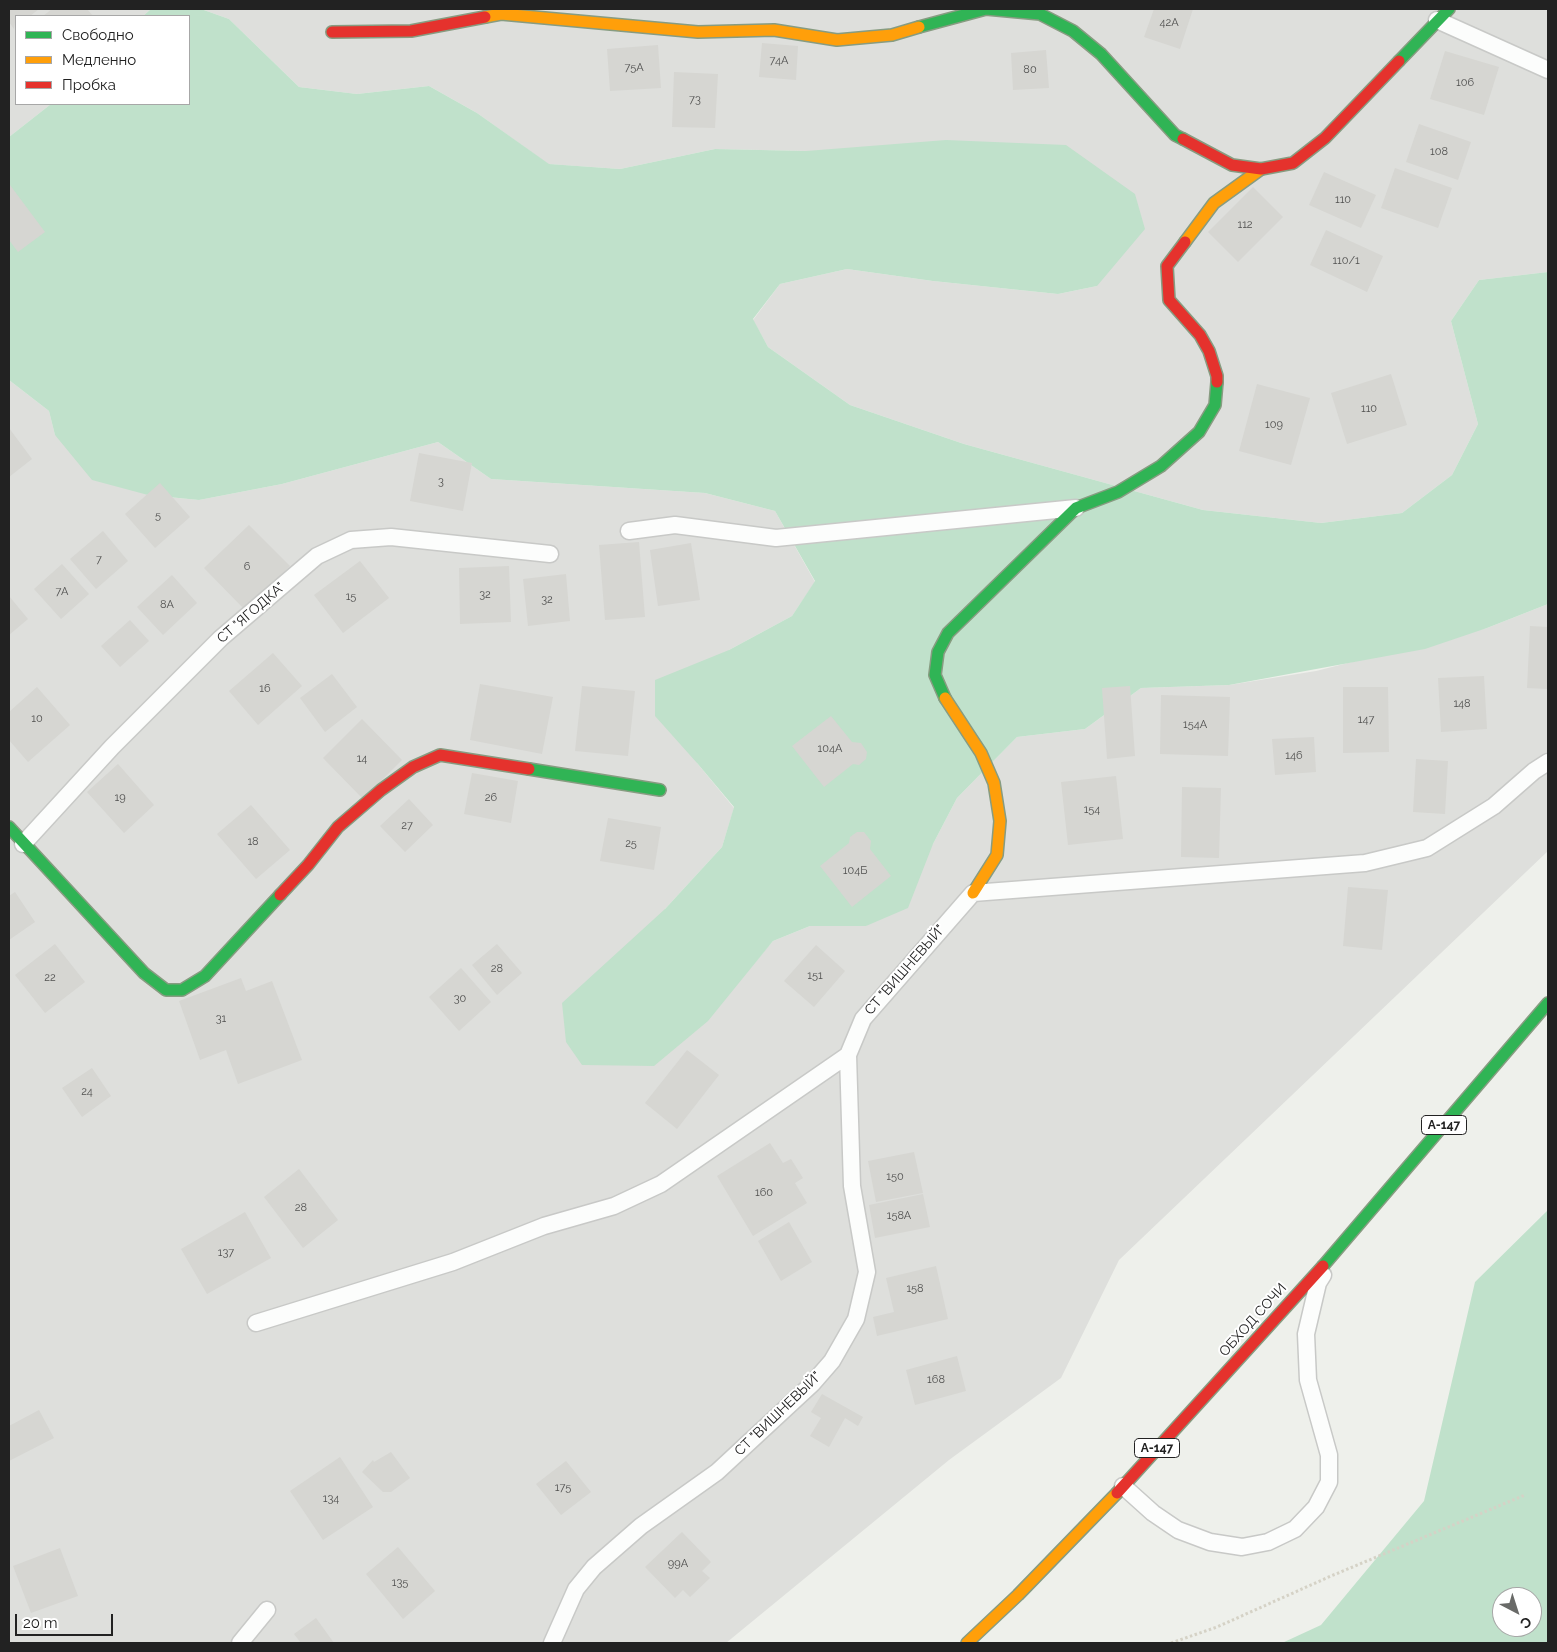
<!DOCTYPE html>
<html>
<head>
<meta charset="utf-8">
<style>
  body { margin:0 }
  #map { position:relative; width:1557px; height:1652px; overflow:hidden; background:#eef0eb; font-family:Raleway,sans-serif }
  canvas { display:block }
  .frame { position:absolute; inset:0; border:10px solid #222; pointer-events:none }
  .legend { position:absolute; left:15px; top:15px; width:175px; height:90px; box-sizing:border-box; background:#fff; border:1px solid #a7a7a7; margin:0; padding:6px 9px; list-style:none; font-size:15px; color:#222 }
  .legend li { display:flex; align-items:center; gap:10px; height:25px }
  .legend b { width:25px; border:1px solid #a7a7a7 }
  .north { position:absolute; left:1492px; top:1587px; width:50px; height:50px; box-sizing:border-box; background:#fff; border:1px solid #a7a7a7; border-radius:50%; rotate:140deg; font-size:14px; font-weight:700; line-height:20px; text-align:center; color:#222 }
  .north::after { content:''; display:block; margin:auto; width:18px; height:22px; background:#696a68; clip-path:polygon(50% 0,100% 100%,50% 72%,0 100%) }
  .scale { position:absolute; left:15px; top:1614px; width:98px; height:22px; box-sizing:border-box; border:2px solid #222; border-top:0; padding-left:6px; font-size:15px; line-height:18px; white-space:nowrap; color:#222; -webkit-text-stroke:4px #fff; paint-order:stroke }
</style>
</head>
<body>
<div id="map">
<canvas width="1557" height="1652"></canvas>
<div class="frame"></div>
<ul class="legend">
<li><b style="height:6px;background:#30b455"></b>Свободно</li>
<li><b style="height:6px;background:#ff9f0a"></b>Медленно</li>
<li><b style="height:6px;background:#e5322d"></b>Пробка</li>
</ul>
<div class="north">С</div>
<div class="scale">20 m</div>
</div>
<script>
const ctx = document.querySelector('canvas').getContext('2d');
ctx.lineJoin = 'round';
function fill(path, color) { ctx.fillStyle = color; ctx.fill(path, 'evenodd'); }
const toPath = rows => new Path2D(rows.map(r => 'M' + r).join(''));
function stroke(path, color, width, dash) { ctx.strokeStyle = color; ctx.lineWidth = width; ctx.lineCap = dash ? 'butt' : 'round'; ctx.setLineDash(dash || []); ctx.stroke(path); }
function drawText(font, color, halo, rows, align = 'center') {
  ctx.font = font + ' Raleway,sans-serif'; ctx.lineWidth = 4; ctx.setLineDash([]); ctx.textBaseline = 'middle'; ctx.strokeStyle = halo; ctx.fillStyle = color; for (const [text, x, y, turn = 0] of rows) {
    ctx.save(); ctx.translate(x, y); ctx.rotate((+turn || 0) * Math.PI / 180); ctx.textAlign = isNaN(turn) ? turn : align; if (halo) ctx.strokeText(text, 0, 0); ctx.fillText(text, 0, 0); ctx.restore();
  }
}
fill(toPath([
  [9,9,151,9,143,16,16,16,16,104,51,104,9,137],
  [201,9,1548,9,1548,272,1479,280,1451,321,1478,424,1452,475,1402,513,1321,523,1203,510,964,444,850,405,768,347,753,320,780,284,847,269,933,281,1058,294,1097,286,806,151,715,149,620,169,548,164,477,113,429,86,357,94,299,87,229,19],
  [9,380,49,411,55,435,148,495,199,500,282,484,438,442,491,479,705,493,775,511,815,582,792,616,729,650,697,763,734,808,722,847,665,909,747,971,773,941,810,926,866,926,933,844,957,798,1017,737,1085,729,1141,688,1229,685,1316,671,1487,628,1548,604,1548,851,1119,1260,1061,1378,949,1460,726,1643,9,1643]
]), '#dedfdc');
fill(toPath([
  [151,9,201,9,229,19,299,87,357,94,429,86,477,113,549,164,620,169,715,149,806,151,946,140,1066,145,1135,194,1145,229,1097,286,1058,294,933,281,847,269,780,284,753,319,768,347,850,405,964,444,1203,510,1321,523,1402,513,1452,475,1478,424,1451,321,1479,280,1548,272,1548,604,1487,628,1425,649,1229,685,1141,688,1085,729,1017,737,957,798,933,844,908,908,866,926,810,926,773,941,708,1021,654,1066,582,1065,566,1042,562,1003,665,909,722,847,734,807,697,763,655,716,655,680,729,650,792,616,815,581,775,511,705,493,491,479,438,442,282,484,199,500,148,495,92,480,55,435,49,411,9,380,9,137,51,104,189,104,189,16,143,16],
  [1548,1210,1548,1643,1282,1643,1321,1625,1424,1501,1475,1282],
  [1502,1597,1532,1597,1532,1627,1502,1627]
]), '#c0e1cb');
fill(toPath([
  [9,9,39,9,30,16,16,16,14,29,9,22],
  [52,9,87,9,93,16,43,16],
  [1154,9,1193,9,1180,49,1144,37],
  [762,43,798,46,796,80,759,77],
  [658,45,661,88,610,91,607,49],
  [1046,50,1049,88,1013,90,1011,53],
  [1445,51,1499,67,1484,115,1430,99],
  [674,72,718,74,715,128,672,127],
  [1419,124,1471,142,1458,180,1406,162],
  [1395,168,1452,188,1438,228,1381,208],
  [1324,172,1376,195,1361,228,1309,205],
  [10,185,45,232,18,252,9,240],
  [1253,187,1283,217,1238,262,1208,232],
  [1326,230,1383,256,1367,292,1310,265],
  [1391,374,1407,425,1347,444,1331,393],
  [1257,384,1310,398,1291,465,1239,451],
  [9,428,32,459,9,477],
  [419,453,472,463,463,511,410,501],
  [160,483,190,517,155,548,125,514],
  [249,525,290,566,245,610,204,568],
  [103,531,128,561,96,589,70,559],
  [639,542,645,617,605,620,599,545],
  [691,543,700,600,658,606,650,550],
  [360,561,389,598,343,633,314,595],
  [62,564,89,594,61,619,34,589],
  [509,566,511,622,460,624,459,568],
  [566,574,570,621,528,626,523,579],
  [172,575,197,603,163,635,137,607],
  [9,596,28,619,9,635],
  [130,620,149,641,120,667,101,646],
  [1530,626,1548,627,1548,689,1527,688],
  [273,653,302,686,258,725,229,691],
  [332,674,357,707,325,732,300,698],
  [1484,676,1487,729,1441,732,1438,678],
  [480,684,553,697,542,754,470,740],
  [582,686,635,691,628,756,575,751],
  [1130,686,1135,756,1107,759,1102,688],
  [37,687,70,725,28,762,9,740,9,712],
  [1343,687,1388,687,1389,752,1343,753],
  [1161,695,1230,697,1228,756,1160,754],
  [831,716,852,742,861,743,867,752,866,759,859,765,853,764,824,787,792,746],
  [362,719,402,760,363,799,323,758],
  [1314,737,1316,772,1275,775,1272,739],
  [1416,759,1448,761,1445,814,1413,812],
  [118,764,154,805,124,833,87,792],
  [472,773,518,781,511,823,464,814],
  [1116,776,1123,839,1068,845,1061,782],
  [1182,787,1221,788,1219,858,1181,857],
  [409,799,433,825,405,852,380,826],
  [251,805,290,850,256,879,217,834],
  [608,818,661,827,654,870,600,861],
  [857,832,864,832,871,841,870,849,891,876,852,907,820,866,849,843,850,837],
  [1348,887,1388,890,1382,950,1343,946],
  [15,892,35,922,9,940,9,896],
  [55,944,85,982,45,1013,15,975],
  [497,944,522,973,497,995,472,965],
  [816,945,845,971,814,1007,784,981],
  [461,968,491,1002,459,1031,429,997],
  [241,978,246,991,272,981,302,1060,238,1084,226,1050,200,1060,179,1001],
  [687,1050,719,1075,677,1129,645,1103],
  [92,1068,111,1096,82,1117,62,1088],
  [770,1143,783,1163,791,1159,803,1178,795,1183,807,1203,753,1236,717,1176],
  [914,1152,923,1193,876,1202,868,1161],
  [299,1169,338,1220,303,1248,264,1197],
  [923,1194,930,1227,875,1238,869,1205],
  [245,1212,271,1258,207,1294,181,1249],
  [789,1222,812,1262,781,1281,758,1241],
  [936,1266,948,1319,877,1336,873,1317,894,1312,886,1278],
  [957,1356,966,1391,915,1405,906,1370],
  [822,1394,863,1417,858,1426,845,1418,829,1447,810,1436,821,1418,811,1412],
  [39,1410,54,1438,9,1461,9,1426],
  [391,1452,410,1478,391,1492,383,1492,362,1472,373,1460,374,1462],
  [340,1457,373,1507,323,1540,290,1491],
  [566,1461,591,1492,561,1515,536,1484],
  [682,1532,711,1562,702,1571,710,1578,690,1597,683,1590,675,1598,645,1567],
  [398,1547,435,1591,403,1619,366,1574],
  [60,1548,78,1596,31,1613,13,1566],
  [316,1618,334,1643,301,1643,294,1634]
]), '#d6d6d2');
const lane = toPath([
  [1437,20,1548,70],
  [629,531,675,525,776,538,1076,508],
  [23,844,112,747,221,638,317,556,351,540,391,537,550,554],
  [256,1323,453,1262,544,1226,614,1206,661,1184,848,1055],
  [1123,1486,1153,1513,1178,1530,1210,1542,1242,1547,1268,1542,1295,1529,1316,1507,1329,1482,1329,1455,1308,1380,1306,1334,1318,1283,1323,1275],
  [240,1643,267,1610],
  [552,1643,576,1589,594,1567,641,1526,717,1472,812,1384,832,1361,856,1319,867,1272,852,1186,848,1055,863,1019,973,893,1365,863,1427,848,1494,806,1534,771,1548,762]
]);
const fast = toPath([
  [919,27,986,9,1040,14,1073,31,1101,54,1175,135,1183,139],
  [1399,61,1449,9],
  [945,698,935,675,938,652,948,633,1076,508,1118,492,1161,466,1199,432,1215,405,1217,382],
  [529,769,660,790],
  [9,827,144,973,166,990,182,990,205,976,280,895],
  [1323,1266,1548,1003]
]);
const slow = toPath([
  [485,17,501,14,698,32,774,30,837,40,892,35,919,27],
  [1185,242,1214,203,1261,169],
  [945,698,981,753,994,783,1000,821,997,855,973,893],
  [967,1643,1018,1595,1117,1493]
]);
const jam = toPath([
  [332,32,411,31,485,17],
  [1183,139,1232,165,1261,169,1293,163,1325,138,1399,61],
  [1185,242,1167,266,1169,300,1200,335,1209,351,1217,376,1217,382],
  [280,895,308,865,338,827,381,790,413,767,440,755,529,769],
  [1117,1493,1323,1266]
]);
stroke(lane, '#c8c9c7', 19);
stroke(fast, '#879c81', 14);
stroke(slow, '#879c81', 14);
stroke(jam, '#879c81', 14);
stroke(toPath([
  [1171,1643,1217,1627,1331,1576,1525,1495]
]), '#d5d2c6', 3, [2.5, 2.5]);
stroke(lane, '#fcfdfc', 16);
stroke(fast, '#30b455', 11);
stroke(slow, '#ff9f0a', 11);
stroke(jam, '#e5322d', 11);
drawText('11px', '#515150', null, [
  ["42А",1169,23],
  ["74А",779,61],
  ["75А",634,68],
  ["80",1030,70],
  ["106",1465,83],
  ["73",695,100],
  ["108",1439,152],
  ["110",1343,200],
  ["112",1245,225],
  ["110/1",1346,261],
  ["110",1369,409],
  ["109",1274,425],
  ["3",441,482],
  ["5",158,516],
  ["7",99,560],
  ["6",247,567],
  ["7А",62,592],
  ["32",485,595],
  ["15",351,597],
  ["32",547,600],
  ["8А",167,605],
  ["16",265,689],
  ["148",1462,704],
  ["10",37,719],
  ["147",1366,720],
  ["154А",1195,725],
  ["104А",830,749],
  ["146",1294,756],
  ["14",362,759],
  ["19",120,798],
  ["26",491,798],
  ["154",1092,810],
  ["27",407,826],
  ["18",253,842],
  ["25",631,844],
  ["104Б",855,871],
  ["28",497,969],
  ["151",815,976],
  ["22",50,978],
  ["30",460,999],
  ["31",221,1019],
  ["24",87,1092],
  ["150",895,1177],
  ["160",764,1193],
  ["28",301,1208],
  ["158А",899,1216],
  ["137",226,1253],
  ["158",915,1289],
  ["168",936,1380],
  ["175",563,1488],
  ["134",331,1499],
  ["99А",678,1564],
  ["135",400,1583]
]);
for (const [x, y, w] of [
  [1444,1125,45],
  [1157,1448,45]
]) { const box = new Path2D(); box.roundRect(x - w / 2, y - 9.5, w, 19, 4); ctx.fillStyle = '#fff'; ctx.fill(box); stroke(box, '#222', 1); }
drawText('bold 12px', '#222', null, [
  ["А-147",1444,1125],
  ["А-147",1157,1448]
]);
drawText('14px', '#222', '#fff', [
  ["СТ \"ЯГОДКА\"",251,613,-41],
  ["СТ \"ВИШНЕВЫЙ\"",905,970,-49],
  ["ОБХОД СОЧИ",1253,1320,-48],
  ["СТ \"ВИШНЕВЫЙ\"",778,1414,-44]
]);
</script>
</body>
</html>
